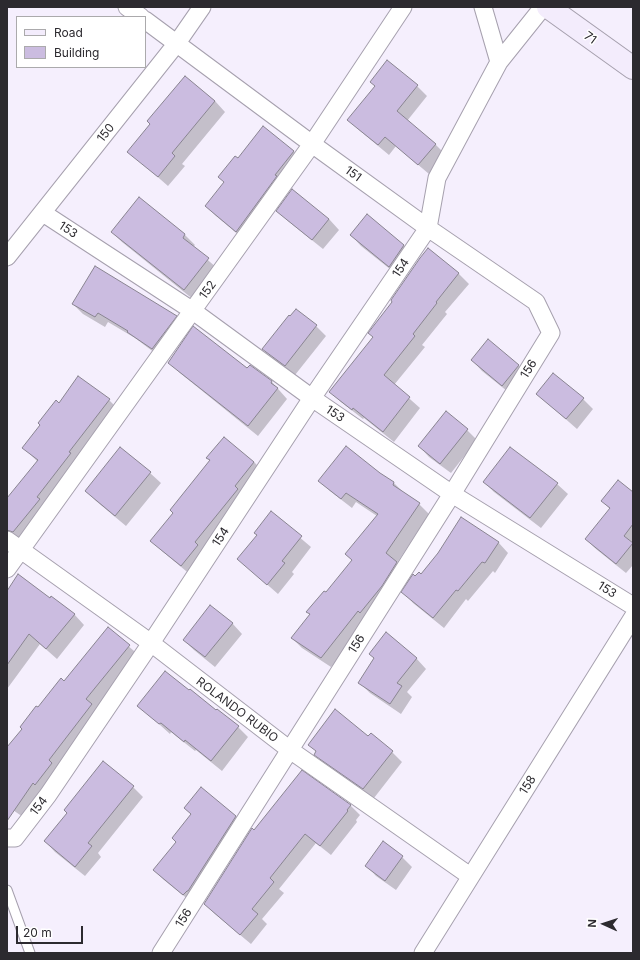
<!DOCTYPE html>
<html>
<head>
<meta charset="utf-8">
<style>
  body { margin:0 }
  #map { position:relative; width:640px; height:960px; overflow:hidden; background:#f5effd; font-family:Inter,sans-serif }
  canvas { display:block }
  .frame { position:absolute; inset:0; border:8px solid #2c2a2f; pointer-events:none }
  .legend { position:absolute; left:16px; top:16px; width:130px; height:52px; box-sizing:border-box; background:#fff; border:1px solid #abaaac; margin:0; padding:5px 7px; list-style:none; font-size:12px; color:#2c2a2f }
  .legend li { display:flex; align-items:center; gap:8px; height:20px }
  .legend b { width:20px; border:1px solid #abaaac }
  .north { position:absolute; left:584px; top:904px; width:40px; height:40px; -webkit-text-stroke:3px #fff; paint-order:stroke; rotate:273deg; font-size:11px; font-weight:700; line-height:16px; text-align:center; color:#2c2a2f }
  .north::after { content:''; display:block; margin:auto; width:14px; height:18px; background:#2c2a2f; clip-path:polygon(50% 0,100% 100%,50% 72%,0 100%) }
  .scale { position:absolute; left:16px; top:926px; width:67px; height:18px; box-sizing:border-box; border:2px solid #2c2a2f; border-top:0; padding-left:5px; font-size:12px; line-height:14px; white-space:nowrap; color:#2c2a2f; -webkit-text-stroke:3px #fff; paint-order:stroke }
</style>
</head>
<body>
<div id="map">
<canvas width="640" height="960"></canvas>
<div class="frame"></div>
<ul class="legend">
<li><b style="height:5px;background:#f3ecfc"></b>Road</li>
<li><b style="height:11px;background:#cbbce0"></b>Building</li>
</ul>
<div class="north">N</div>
<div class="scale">20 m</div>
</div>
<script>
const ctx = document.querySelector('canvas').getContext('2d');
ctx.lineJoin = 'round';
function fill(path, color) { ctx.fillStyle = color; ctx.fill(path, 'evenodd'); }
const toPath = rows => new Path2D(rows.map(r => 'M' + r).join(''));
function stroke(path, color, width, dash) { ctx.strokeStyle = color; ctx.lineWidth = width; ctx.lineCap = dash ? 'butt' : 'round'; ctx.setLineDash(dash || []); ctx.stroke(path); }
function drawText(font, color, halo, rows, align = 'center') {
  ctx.font = font + ' Inter,sans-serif'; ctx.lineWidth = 3; ctx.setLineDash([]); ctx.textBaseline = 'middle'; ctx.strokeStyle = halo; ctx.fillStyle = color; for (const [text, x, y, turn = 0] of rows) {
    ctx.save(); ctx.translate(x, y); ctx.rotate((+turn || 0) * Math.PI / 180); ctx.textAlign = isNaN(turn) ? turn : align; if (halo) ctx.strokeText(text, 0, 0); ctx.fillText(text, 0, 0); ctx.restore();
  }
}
fill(toPath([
  [387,62,417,86,427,96,407,121,435,144,445,154,429,174,396,146,389,155,359,130,349,120,376,86],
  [185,77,215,101,225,112,182,164,185,166,168,186,129,152,151,124],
  [264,128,294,152,304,162,246,241,216,216,206,206,225,183,238,159],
  [139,198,185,235,195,245,193,247,218,269,194,300,122,242,112,232],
  [278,211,329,219,339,230,323,249,288,221],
  [367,216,404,246,414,256,400,277,361,246,351,235],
  [429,249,459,274,469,284,445,312,447,314,422,345,425,347,394,385,420,408,394,442,364,418,363,419,341,402,331,392,374,337,394,302],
  [73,304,176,316,186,327,163,359,135,338,108,322,105,327,83,314],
  [316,326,326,336,295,375,273,359,263,349],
  [472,360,518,365,528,376,512,395,482,371],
  [170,363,247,369,250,366,272,382,287,399,258,436,180,373],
  [537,394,583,399,593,409,577,429],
  [109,400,119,410,18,540,7,531,7,500,38,462,24,448,41,425,59,404],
  [467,430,477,440,451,473,429,457,419,446],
  [510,448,557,484,568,494,541,528,494,492,484,482],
  [120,449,150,473,161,483,126,526,96,501,86,491],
  [254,462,264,472,192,576,162,551,152,541],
  [379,474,394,483,404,493,419,504,429,514,397,563,407,573,331,667,302,648,292,638,353,561,377,516,356,502,352,508,330,491,320,481],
  [633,493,633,565,626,573,596,549,586,539,610,509,602,501],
  [271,513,311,547,292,572,294,574,278,594,238,559,258,535],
  [498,542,508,553,495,573,493,571,468,601,466,599,444,628,413,603,403,592,415,578],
  [7,593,50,600,74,614,84,625,57,659,40,644,7,689],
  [232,623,242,634,215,667,194,650,184,640],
  [108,629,140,656,26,819,7,806,7,749,38,708,64,682],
  [416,658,426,669,407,692,412,697,401,714,370,693,360,683],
  [139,706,216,711,217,710,238,727,248,737,222,771,196,750,195,751,171,732,170,734],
  [369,737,392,752,402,762,374,798,325,765,315,754,317,752,309,744],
  [133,787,143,797,98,853,101,857,85,876,55,852,45,841],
  [350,805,360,815,356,820,357,822,331,855,316,843,279,889,284,893,262,919,267,924,251,944,215,914,205,904,254,832],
  [236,816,246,827,194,904,164,880,154,870],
  [383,843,402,857,412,867,396,890,376,876,366,865]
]), '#0003');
const building = toPath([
  [387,60,418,85,397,111,436,144,418,165,385,137,378,145,347,120,375,86,370,82,387,60],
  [185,76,215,101,172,153,175,156,158,177,127,152,150,124,147,121,185,76],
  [263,126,294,151,275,175,277,176,236,232,205,206,224,182,218,177,235,156,238,158,263,126],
  [292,189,329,219,312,240,276,211,292,189],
  [139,197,185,234,183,238,209,258,184,290,111,232,139,197],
  [367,214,404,245,389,267,350,235,367,214],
  [428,248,459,273,436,302,437,303,413,334,415,336,384,375,410,397,383,432,353,408,352,410,329,392,373,337,368,333,392,302,391,300,420,258,428,248],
  [95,266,177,316,152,349,127,332,128,331,98,313,95,317,72,304,95,266],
  [296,309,317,325,285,366,262,349,289,315,290,316,296,309],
  [193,326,247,368,250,365,272,381,271,383,278,388,248,426,168,363,193,326],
  [488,339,519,365,502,386,471,360,488,339],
  [553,373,584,398,566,419,536,394,553,373],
  [78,376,110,399,69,452,71,453,37,497,40,499,13,532,7,530,7,498,38,460,22,448,40,425,38,423,56,400,59,403,78,376],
  [446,411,468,429,440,464,418,446,446,411],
  [224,437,254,462,235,486,238,489,195,542,198,545,181,566,150,541,173,513,170,510,210,460,206,458,224,437],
  [346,446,380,473,394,482,393,485,420,503,386,553,397,562,382,586,360,613,358,611,321,658,291,638,310,614,306,612,324,591,326,592,352,560,345,554,378,514,346,493,341,499,318,481,346,446],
  [120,447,151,472,115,516,85,491,120,447],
  [510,447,558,483,530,518,483,482,510,447],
  [618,480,633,492,633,524,624,536,633,543,616,564,585,539,610,508,601,501,618,480],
  [271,511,302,536,282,561,285,563,267,585,237,559,257,535,254,533,271,511],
  [461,517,499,542,485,563,482,562,458,591,456,590,433,618,401,592,413,574,415,576,419,572,421,574,438,553,461,517],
  [18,574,50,598,51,596,75,614,46,649,29,634,7,665,7,591,18,574],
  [210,605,233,623,205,657,183,640,210,605],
  [108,627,130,645,86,699,92,704,49,760,52,763,35,785,33,783,7,821,7,747,22,729,20,727,36,706,38,707,61,678,64,681,108,627],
  [386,632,417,658,397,683,402,686,390,704,358,683,374,658,369,654,386,632],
  [165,671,189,690,190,689,216,710,217,709,239,726,211,761,185,740,184,742,161,723,159,724,137,706,165,671],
  [335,709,368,736,371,733,393,751,363,789,314,755,316,751,308,745,335,709],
  [103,761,134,786,88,843,92,846,75,867,44,841,67,813,64,810,103,761],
  [302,770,351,805,347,810,348,811,320,846,305,834,270,878,274,882,252,909,258,914,240,935,204,904,252,828,254,830,302,770],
  [201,787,236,816,188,891,187,891,183,895,153,870,176,842,172,838,191,814,184,808,201,787],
  [383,841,403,856,385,881,365,866,383,841]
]);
fill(building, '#cbbce0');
stroke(building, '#898491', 1);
const lane = toPath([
  [7,890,30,953]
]);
const street = toPath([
  [127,7,141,17],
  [483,7,499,62],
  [145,20,312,144,428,228,536,302,551,333,452,494,161,953],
  [43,213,193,311,312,398,452,494,633,606],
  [7,257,177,43,202,7],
  [7,540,151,643,290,750,470,876],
  [7,569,312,144,403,7],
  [7,838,15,838,48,795,151,643,312,398,428,228,437,178,499,62,543,7],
  [423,953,633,617]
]);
const secondary = toPath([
  [548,7,633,68]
]);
stroke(lane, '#a6a0ae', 11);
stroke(street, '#a6a0ae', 19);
stroke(secondary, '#a6a0ae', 24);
stroke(lane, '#fff', 9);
stroke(street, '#fff', 17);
stroke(secondary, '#f3ecfc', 22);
drawText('12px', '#2c2a2f', '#fff', [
  ["71",590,38,36],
  ["150",106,133,-52],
  ["151",353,174,36],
  ["153",68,230,33],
  ["154",401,268,-56],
  ["152",208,290,-54],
  ["156",529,369,-58],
  ["153",335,414,34],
  ["154",221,537,-57],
  ["153",607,590,32],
  ["156",357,644,-58],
  ["ROLANDO RUBIO",237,710,37],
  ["158",528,785,-58],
  ["154",39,806,-53],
  ["156",184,918,-58]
]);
</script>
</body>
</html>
